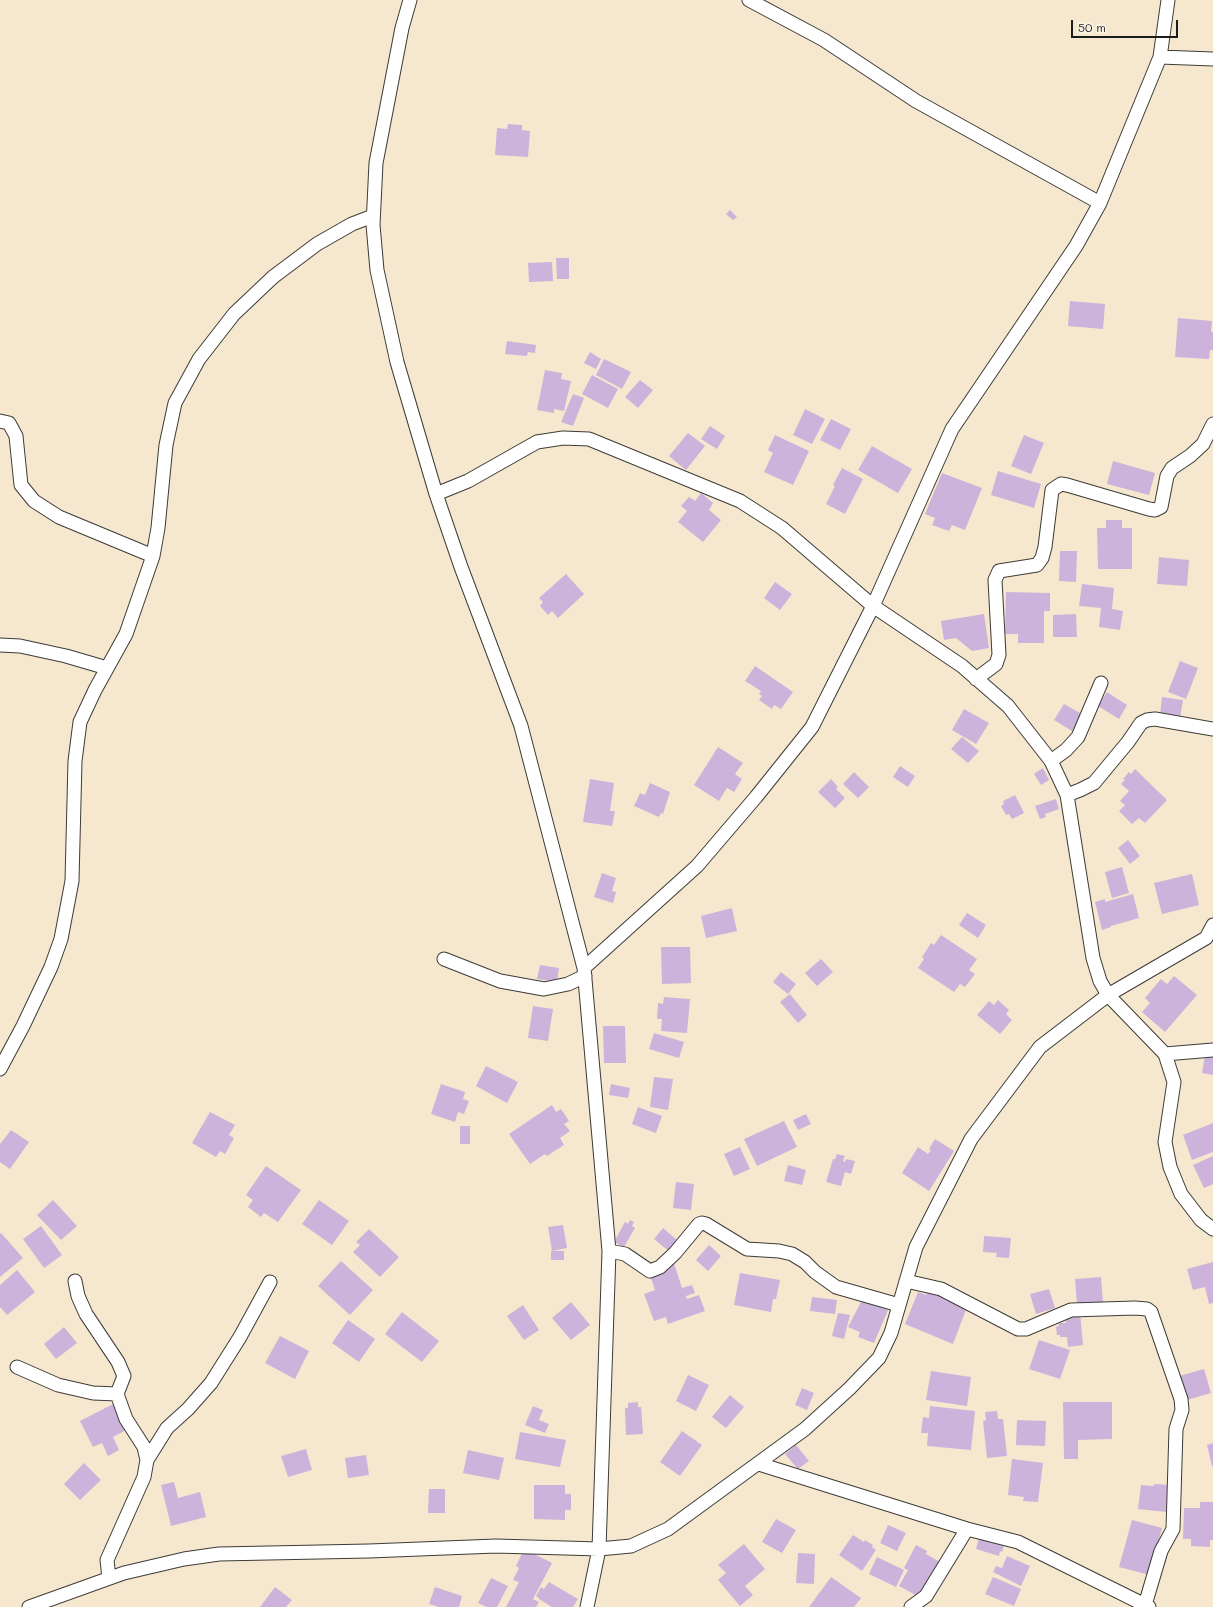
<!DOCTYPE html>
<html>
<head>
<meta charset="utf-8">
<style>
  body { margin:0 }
  #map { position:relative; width:1213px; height:1607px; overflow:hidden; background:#f6e8ce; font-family:Mali,sans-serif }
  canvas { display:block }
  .scale { position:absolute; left:1071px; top:20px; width:107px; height:18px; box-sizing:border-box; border:2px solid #1c1c1c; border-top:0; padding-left:5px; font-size:12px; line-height:14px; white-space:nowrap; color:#1c1c1c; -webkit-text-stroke:3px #fcf5e5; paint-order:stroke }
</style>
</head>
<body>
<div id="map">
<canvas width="1213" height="1607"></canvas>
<div class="scale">50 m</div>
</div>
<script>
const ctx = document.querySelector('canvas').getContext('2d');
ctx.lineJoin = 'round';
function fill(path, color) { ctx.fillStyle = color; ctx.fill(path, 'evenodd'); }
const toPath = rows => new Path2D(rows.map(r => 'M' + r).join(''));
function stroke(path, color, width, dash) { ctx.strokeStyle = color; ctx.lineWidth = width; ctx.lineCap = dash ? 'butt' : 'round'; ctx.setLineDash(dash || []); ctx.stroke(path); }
fill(toPath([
  [508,124,522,125,522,130,530,131,528,157,495,155,497,128,507,129],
  [730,210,737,217,733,220,726,214],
  [556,258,569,258,569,279,557,279],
  [552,262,553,281,529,282,528,263],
  [1070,301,1105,304,1103,329,1068,326],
  [1178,318,1212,321,1211,332,1213,332,1213,350,1210,350,1209,359,1175,357],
  [507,341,536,345,535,353,528,352,527,356,505,354],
  [590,352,601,359,596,369,584,363],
  [604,359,631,372,622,389,596,375],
  [545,370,562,373,561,379,571,381,564,411,554,409,554,413,537,410],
  [592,375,618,389,608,408,582,394],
  [640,380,653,390,638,408,625,397],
  [573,394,584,398,573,426,561,422],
  [805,409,825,419,812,444,793,435],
  [831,419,851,429,840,450,820,440],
  [710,426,725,436,717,449,701,439],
  [688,433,705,446,686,470,669,456],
  [775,435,809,451,793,485,764,472,773,453,768,450],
  [1024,435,1044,443,1031,474,1011,466],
  [872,446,912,469,898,493,858,470],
  [1113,461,1155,473,1149,495,1107,484],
  [842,468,863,479,845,514,826,504,835,486,833,485],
  [998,471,1041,484,1034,508,991,495],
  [942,473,982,488,965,530,952,525,949,531,932,525,935,518,925,514],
  [701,493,713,503,709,510,721,520,703,542,678,522,687,511,681,506,689,497,695,501],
  [1106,520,1122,520,1122,528,1132,528,1132,569,1098,569,1097,528,1106,528],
  [1060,551,1077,551,1076,582,1059,581],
  [1159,557,1189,560,1187,586,1157,584],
  [566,574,584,594,558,618,552,611,548,615,540,606,543,602,539,598],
  [775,582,792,594,780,610,764,598],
  [1082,584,1114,588,1112,609,1123,611,1120,630,1099,627,1101,608,1079,606],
  [1006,592,1050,593,1050,611,1044,611,1044,643,1018,643,1018,634,1005,634],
  [984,614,989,648,972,651,956,638,944,640,941,621],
  [1076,614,1077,637,1053,637,1053,615],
  [1180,661,1198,668,1186,699,1168,692],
  [755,666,793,692,781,709,774,705,772,709,759,700,762,696,759,694,761,691,745,681],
  [1107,692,1127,705,1119,719,1098,706],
  [1162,697,1183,700,1180,718,1160,715],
  [1064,704,1082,714,1072,731,1054,720],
  [964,709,989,723,976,744,952,730],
  [962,737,979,751,968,763,951,749],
  [718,747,743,763,735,774,742,779,734,792,727,788,719,801,694,785],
  [900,766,915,776,908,787,893,777],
  [1043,768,1049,780,1041,785,1034,774],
  [1135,769,1167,800,1145,823,1139,818,1132,824,1119,811,1125,805,1120,801,1129,791,1121,784,1125,780,1123,779,1129,772,1131,774],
  [854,772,869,787,858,798,843,784],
  [590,779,614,783,610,811,615,811,612,826,583,822],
  [831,779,838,787,836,789,845,798,835,808,818,792],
  [650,783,670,792,663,814,661,813,659,817,634,806,640,793,645,795],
  [1015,795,1024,813,1012,819,1009,814,1006,815,1001,806,1004,804,1003,801],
  [1056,799,1059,809,1045,814,1046,817,1040,819,1035,806],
  [1128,840,1140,856,1130,864,1118,848],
  [1122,867,1129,893,1112,898,1105,872],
  [602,873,616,878,612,891,616,892,613,903,594,897],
  [1192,874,1199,905,1162,914,1154,883],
  [1133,894,1139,918,1111,926,1111,927,1102,930,1095,902,1105,899,1105,902],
  [732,908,737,931,706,938,701,916],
  [967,913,986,925,978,938,959,925],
  [941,935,977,959,969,970,975,974,965,987,960,984,954,992,918,968,924,959,922,957,931,943,934,945],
  [661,947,690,947,691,983,662,984],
  [821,959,833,972,817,986,805,973],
  [540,965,559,968,557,982,537,979],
  [781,972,796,984,788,994,773,982],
  [1174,976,1197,995,1165,1032,1142,1012,1150,1003,1145,998,1161,979,1167,984],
  [790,994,807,1015,798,1023,780,1002],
  [664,997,690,999,687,1033,661,1031,662,1019,657,1019,658,1003,663,1004],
  [998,1000,1009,1010,1006,1014,1012,1020,1000,1034,977,1015,989,1001,994,1005],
  [533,1006,553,1009,548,1041,528,1038],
  [603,1026,625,1026,626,1063,604,1063],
  [654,1033,684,1042,679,1058,649,1049],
  [1205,1055,1213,1057,1213,1075,1202,1073],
  [486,1066,518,1082,507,1103,476,1086],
  [654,1077,673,1079,668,1110,650,1107],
  [441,1084,465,1092,463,1099,469,1101,464,1114,458,1112,455,1122,431,1114],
  [611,1084,630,1088,628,1098,609,1095],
  [552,1105,556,1112,561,1109,569,1121,564,1124,570,1131,560,1138,564,1145,547,1156,545,1154,530,1164,509,1134],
  [638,1107,662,1116,656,1133,632,1124],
  [210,1112,235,1125,229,1135,234,1138,225,1154,220,1151,216,1157,192,1143],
  [806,1114,811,1124,798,1130,793,1120],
  [784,1121,797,1147,757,1166,744,1139],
  [1213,1123,1213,1152,1192,1160,1183,1135],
  [460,1126,470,1126,470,1144,460,1144],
  [11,1130,29,1142,10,1169,0,1162,0,1144],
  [935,1139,954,1151,929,1191,902,1173,918,1147,928,1154,931,1150,929,1149],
  [740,1147,750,1169,734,1176,724,1154],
  [837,1154,845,1156,843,1161,845,1162,846,1159,855,1161,851,1174,845,1172,841,1186,826,1182,833,1159,835,1159],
  [1213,1156,1213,1184,1204,1188,1193,1165],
  [788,1165,806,1170,802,1185,784,1181],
  [266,1166,301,1190,278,1222,264,1213,261,1217,248,1207,253,1200,246,1195],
  [676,1182,694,1184,691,1210,673,1208],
  [53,1200,77,1226,61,1240,37,1215],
  [319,1200,349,1221,332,1245,302,1224],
  [630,1220,634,1222,632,1226,635,1228,624,1247,614,1242,625,1222,628,1224],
  [563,1225,567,1248,552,1251,548,1227],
  [41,1226,62,1255,44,1268,23,1239],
  [663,1228,678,1241,670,1252,654,1239],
  [369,1229,399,1257,380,1277,353,1252,360,1245,356,1242],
  [1,1233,23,1258,0,1277,0,1234],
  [984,1236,1011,1238,1009,1258,996,1257,997,1253,983,1252],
  [709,1245,721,1256,708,1271,696,1260],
  [551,1251,564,1251,564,1260,551,1260],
  [341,1261,373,1290,350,1315,318,1286],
  [1213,1262,1213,1303,1209,1304,1205,1287,1193,1290,1187,1269],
  [674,1263,682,1288,692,1285,695,1293,686,1296,687,1299,699,1295,705,1311,668,1324,666,1317,654,1321,644,1294,655,1290,649,1272],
  [17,1270,35,1292,7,1315,0,1307,0,1285],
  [740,1273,780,1280,776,1299,773,1299,771,1312,734,1305],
  [1101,1277,1103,1303,1077,1305,1075,1279],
  [1049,1289,1055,1308,1036,1314,1030,1294],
  [928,1291,967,1307,953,1344,905,1324,918,1292,926,1295],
  [812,1297,837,1300,835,1314,810,1311],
  [862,1300,888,1310,874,1343,858,1337,860,1332,848,1327],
  [571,1302,590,1325,571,1340,552,1318],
  [523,1305,539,1330,524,1340,507,1316],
  [402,1312,439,1341,422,1362,385,1334],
  [1080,1312,1083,1345,1068,1347,1067,1337,1060,1337,1060,1335,1057,1335,1056,1327,1059,1326,1059,1323,1066,1323,1065,1314],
  [838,1313,850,1315,844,1339,832,1336],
  [348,1320,375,1339,359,1362,332,1343],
  [64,1327,77,1343,56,1359,44,1344],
  [280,1336,309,1351,295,1379,265,1363],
  [1039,1340,1070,1350,1060,1379,1029,1369],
  [1204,1369,1211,1393,1187,1400,1179,1376],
  [931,1371,971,1377,967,1406,926,1400],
  [688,1375,709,1385,696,1411,676,1401],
  [802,1388,814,1393,807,1410,795,1405],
  [730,1395,744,1407,726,1428,712,1417],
  [638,1402,638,1407,641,1407,643,1434,626,1435,625,1408,628,1408,628,1403],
  [1063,1402,1112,1402,1112,1439,1078,1440,1078,1459,1064,1459],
  [115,1403,128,1429,113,1437,119,1450,108,1456,102,1443,93,1447,80,1421],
  [533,1406,543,1410,539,1420,549,1424,545,1433,525,1425],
  [930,1406,975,1411,971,1450,927,1446,928,1433,921,1433,923,1417,929,1418],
  [997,1411,998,1419,1003,1419,1007,1456,987,1458,983,1421,986,1420,985,1412],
  [1017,1420,1046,1421,1045,1446,1016,1445],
  [682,1431,702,1445,680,1476,660,1462],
  [520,1432,566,1440,560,1467,515,1459],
  [1213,1443,1213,1466,1212,1466,1207,1445],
  [796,1445,809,1461,798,1469,785,1454],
  [306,1449,312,1470,288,1477,281,1456],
  [468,1450,504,1458,499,1480,463,1473],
  [366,1455,369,1475,348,1478,345,1458],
  [1012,1459,1043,1463,1038,1502,1023,1501,1024,1497,1008,1495],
  [84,1463,101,1480,80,1500,64,1484],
  [174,1482,178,1498,200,1492,206,1517,171,1526,161,1485],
  [1154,1484,1170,1485,1167,1512,1138,1509,1141,1485,1154,1486],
  [534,1485,565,1485,565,1494,571,1494,571,1510,565,1510,565,1520,534,1519],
  [429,1489,445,1489,445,1513,428,1513],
  [1200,1502,1213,1502,1213,1540,1210,1540,1210,1547,1191,1546,1191,1539,1183,1539,1184,1508,1200,1508],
  [776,1519,796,1530,782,1553,762,1542],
  [1132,1520,1162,1528,1150,1575,1119,1567],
  [888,1525,906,1533,897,1551,880,1543],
  [853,1535,864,1542,865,1540,873,1545,872,1547,876,1550,862,1571,839,1555],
  [979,1538,998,1544,998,1543,1004,1545,1002,1552,1000,1551,999,1556,976,1549],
  [744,1544,765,1569,745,1586,753,1595,740,1606,718,1580,726,1573,718,1565],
  [916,1545,927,1551,926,1554,940,1562,921,1598,899,1586,908,1570,904,1568],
  [524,1549,552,1563,533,1599,539,1602,536,1607,506,1607,519,1582,513,1580,519,1568,516,1566],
  [798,1553,815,1554,814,1584,796,1583],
  [1007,1556,1030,1566,1021,1586,993,1572,996,1566,1002,1568],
  [877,1557,904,1570,896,1587,869,1574],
  [831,1577,861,1598,854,1607,809,1607],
  [993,1577,1021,1589,1014,1606,985,1594],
  [491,1578,508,1586,497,1607,487,1607,478,1603],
  [549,1582,578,1599,573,1607,552,1607,539,1599,539,1598,536,1596,541,1587,544,1589],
  [275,1587,292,1600,286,1607,260,1607],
  [435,1587,462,1596,459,1607,439,1607,429,1604]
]), '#ccb3db');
const street = toPath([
  [410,0,402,28,376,163,373,225,377,270,397,362,436,494,461,567,521,726,584,968,609,1251,599,1549,587,1607],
  [749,0,824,40,916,101,1100,203],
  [1160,57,1213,59],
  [0,421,9,423,16,436,21,485,34,501,59,517,153,556],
  [436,494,468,481,537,442,563,438,589,439,740,501,782,528,873,606,962,666,1008,706,1051,761,1067,795,1093,958,1100,981,1108,995,1165,1054,1174,1082,1165,1142,1170,1167,1181,1194,1201,1220,1213,1229],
  [0,645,20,646,66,656,107,668],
  [976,679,996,664,999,655,995,580,999,571,1037,565,1042,558,1045,547,1052,490,1061,484,1067,485,1149,509,1155,510,1161,507,1167,476,1172,468,1190,456,1203,444,1213,424],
  [1051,761,1066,750,1078,737,1101,683],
  [1067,795,1080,790,1094,783,1128,742,1141,723,1147,720,1155,719,1213,729],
  [444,959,500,981,544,989,568,984,585,976],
  [584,968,697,866,756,797,812,727,873,606,952,429,1076,246,1100,203,1160,57,1168,0],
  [1165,1054,1213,1050],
  [0,1069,23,1026,51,967,61,939,72,881,75,761,80,722,95,690,126,634,153,556,158,528,166,445,175,403,199,359,234,314,273,277,317,244,352,224,373,216],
  [609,1251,625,1254,650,1271,660,1267,675,1253,699,1224,702,1223,706,1224,747,1249,779,1251,792,1254,805,1262,815,1272,836,1287,899,1305],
  [75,1281,78,1296,86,1314,118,1362,124,1376,117,1394,126,1419,144,1447,147,1460,144,1477,107,1560,109,1578],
  [906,1281,941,1289,1018,1329,1026,1329,1071,1310,1135,1308,1147,1309,1151,1312,1181,1399,1182,1410,1176,1429,1173,1529,1161,1551,1145,1605],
  [17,1367,58,1385,93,1393,117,1394],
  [147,1460,167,1428,188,1409,211,1383,240,1337,270,1282],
  [759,1464,967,1529,1018,1542,1149,1607],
  [29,1607,124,1573,184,1559,219,1554,369,1551,496,1546,599,1549,631,1546,668,1529,805,1429,849,1389,879,1358,891,1333,916,1247,971,1139,1040,1047,1108,995,1206,938,1213,925],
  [911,1607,926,1596,967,1529]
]);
stroke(street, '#3d3b37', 15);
stroke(street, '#fff', 13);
</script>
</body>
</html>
